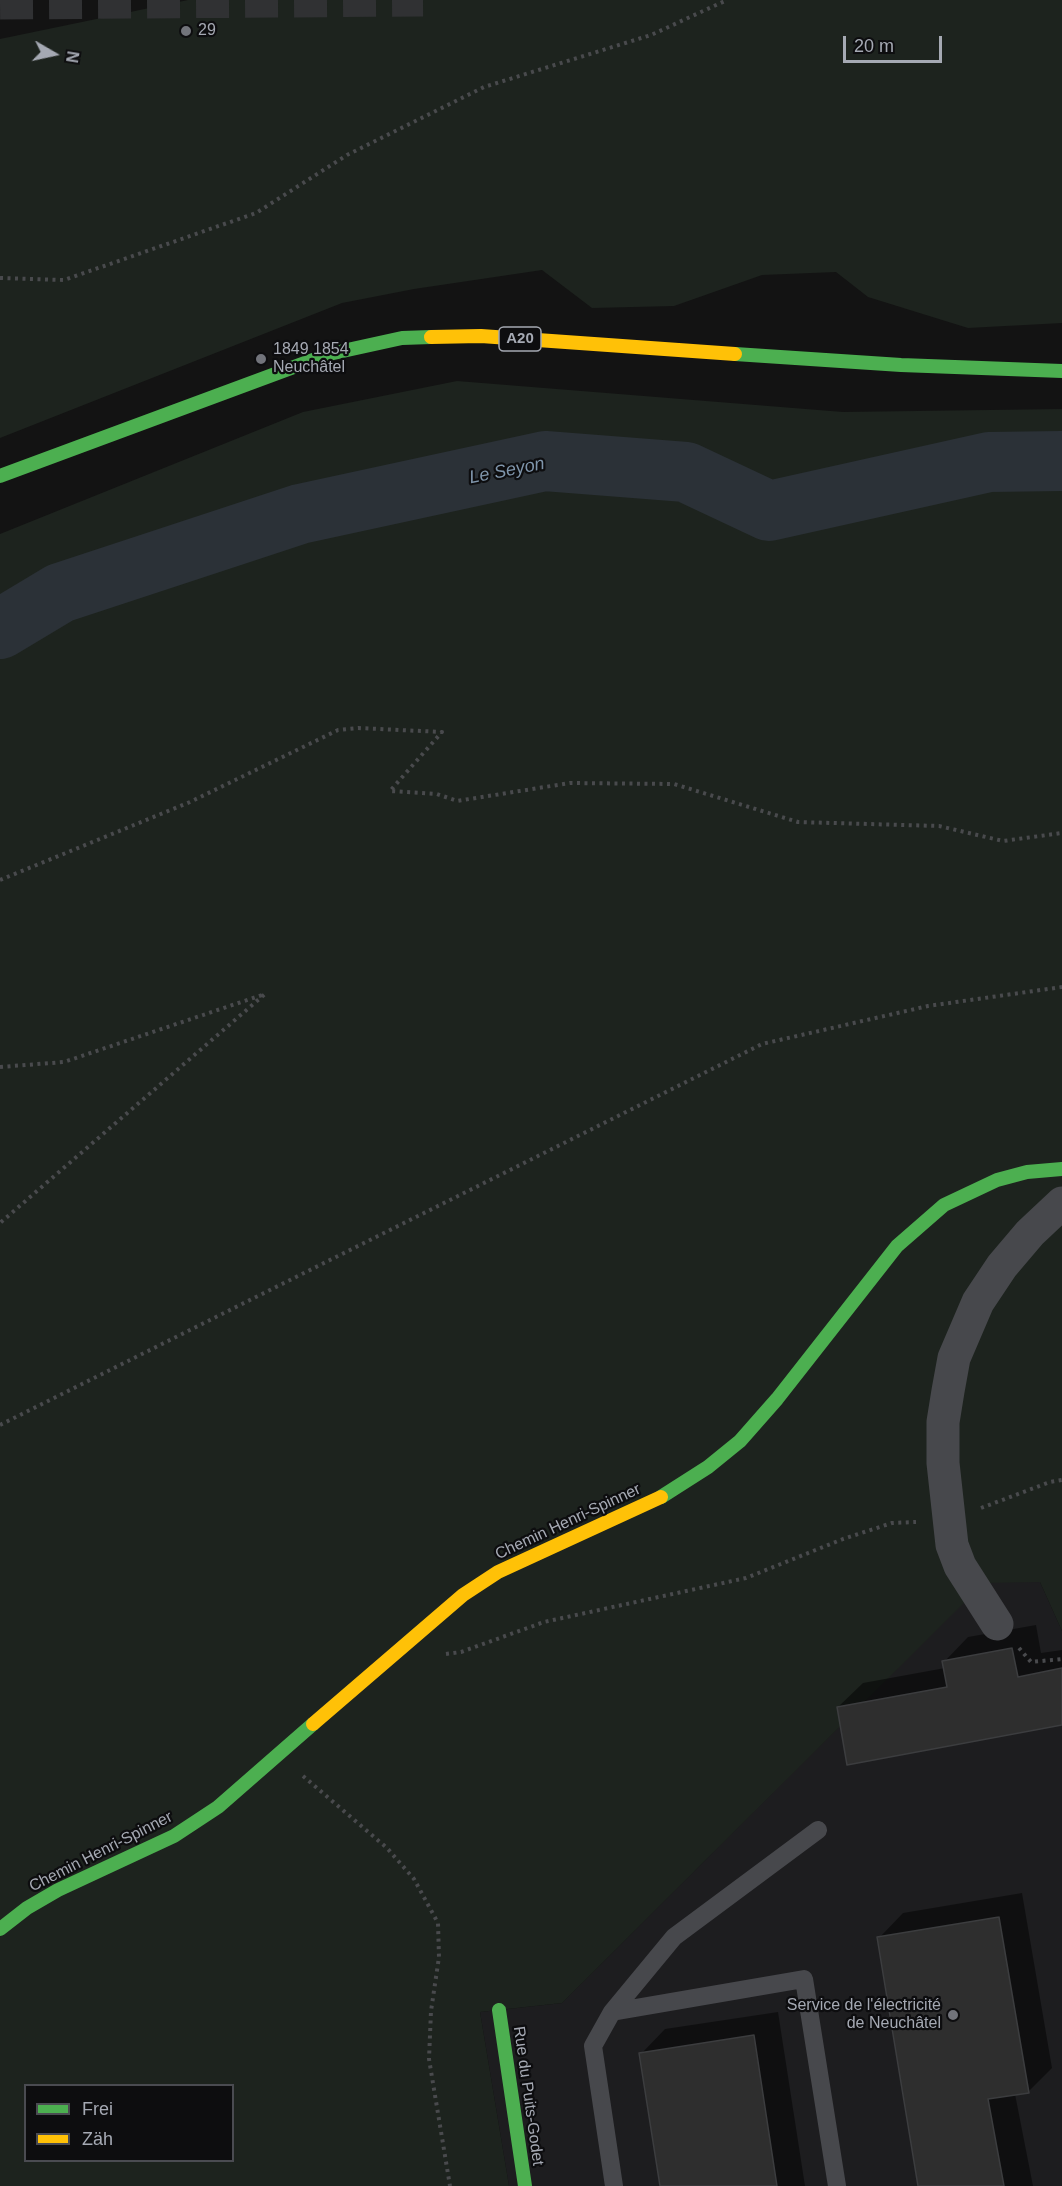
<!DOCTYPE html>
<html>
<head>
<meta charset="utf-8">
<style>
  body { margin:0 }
  #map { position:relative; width:1062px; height:2186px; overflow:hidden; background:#131313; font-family:Arial,sans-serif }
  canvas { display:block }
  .legend { position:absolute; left:24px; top:2084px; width:210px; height:78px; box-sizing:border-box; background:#0d0d0f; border:2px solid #4a4b51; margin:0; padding:8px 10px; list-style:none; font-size:18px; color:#a5a9b3 }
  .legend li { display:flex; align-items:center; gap:12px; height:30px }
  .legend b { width:30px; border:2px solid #4a4b51 }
  .north { position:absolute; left:24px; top:24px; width:60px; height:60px; -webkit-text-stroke:4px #0d0d0f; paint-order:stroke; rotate:99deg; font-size:16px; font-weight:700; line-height:24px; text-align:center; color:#a5a9b3 }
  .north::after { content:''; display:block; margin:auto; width:21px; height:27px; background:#a5a9b3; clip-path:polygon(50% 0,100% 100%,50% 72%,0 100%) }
  .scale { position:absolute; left:843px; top:36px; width:99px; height:27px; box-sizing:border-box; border:3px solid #a5a9b3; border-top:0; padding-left:8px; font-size:18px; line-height:21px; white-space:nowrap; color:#a5a9b3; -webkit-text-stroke:4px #0d0d0f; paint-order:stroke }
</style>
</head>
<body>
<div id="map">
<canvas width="1062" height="2186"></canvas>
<ul class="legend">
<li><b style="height:8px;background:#4caf50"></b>Frei</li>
<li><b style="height:8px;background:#ffc107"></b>Zäh</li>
</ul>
<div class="north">N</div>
<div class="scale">20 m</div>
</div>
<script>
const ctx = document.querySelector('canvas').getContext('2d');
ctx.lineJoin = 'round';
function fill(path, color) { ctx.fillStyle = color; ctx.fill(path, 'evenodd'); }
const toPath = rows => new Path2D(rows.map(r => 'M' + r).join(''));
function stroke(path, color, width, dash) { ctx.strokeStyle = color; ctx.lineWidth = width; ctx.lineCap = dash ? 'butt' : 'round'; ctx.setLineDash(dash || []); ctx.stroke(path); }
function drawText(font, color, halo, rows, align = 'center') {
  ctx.font = font + ' Arial,sans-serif'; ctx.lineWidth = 4.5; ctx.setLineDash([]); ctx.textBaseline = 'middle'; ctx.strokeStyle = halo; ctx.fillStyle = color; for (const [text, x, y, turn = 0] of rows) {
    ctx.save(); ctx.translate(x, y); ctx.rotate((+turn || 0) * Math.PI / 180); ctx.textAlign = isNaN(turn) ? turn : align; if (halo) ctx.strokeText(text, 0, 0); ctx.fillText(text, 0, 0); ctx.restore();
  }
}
fill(toPath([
  [984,1582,1040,1582,1062,1631,1062,2186,509,2186,480,2012,562,2003]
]), '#1d1d1f');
fill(toPath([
  [188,0,1062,0,1062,323,968,328,868,297,836,272,762,275,674,306,592,308,542,270,414,289,342,303,0,438,0,39],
  [457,381,843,412,1062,409,1062,1631,1040,1582,984,1583,562,2003,480,2012,509,2186,0,2186,0,534,303,412],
  [26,2086,232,2086,232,2160,26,2160]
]), '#1d231e');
fill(toPath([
  [1036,1625,1041,1653,1062,1650,1062,1724,838,1707,863,1683,945,1668,944,1662,968,1637],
  [1022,1893,1052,2068,1028,2092,1015,2094,1033,2186,920,2186,879,1938,903,1913],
  [778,2012,805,2186,661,2186,641,2054,665,2029]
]), '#0007');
stroke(toPath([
  [0,629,60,593,300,514,545,461,686,472,769,511,989,462,1062,461]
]), '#2b3137', 60);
const building = toPath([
  [1012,1648,1018,1677,1062,1668,1062,1725,847,1765,837,1707,947,1687,942,1661,1012,1648],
  [999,1917,1029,2093,988,2099,1004,2186,918,2186,877,1937,999,1917],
  [754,2035,777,2186,660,2186,639,2053,754,2035]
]);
fill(building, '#2e2e2e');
stroke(building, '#3c3d3f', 1.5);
stroke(toPath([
  [0,3,423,0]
]), '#303133', 33, [33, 16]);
stroke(toPath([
  [0,278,64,280,256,213,347,155,484,87,651,35,727,0],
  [0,880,190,802,338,730,358,728,442,732,390,791,437,794,457,801,570,783,674,784,798,822,939,826,1003,841,1062,833],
  [0,1067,64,1062,265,994,0,1223],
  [0,1425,762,1044,928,1006,1062,987],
  [981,1508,1050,1482,1062,1480],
  [1019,1648,1031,1662,1062,1659],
  [446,1654,461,1652,544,1622,746,1578,843,1539,892,1523,916,1522],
  [303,1776,387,1848,414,1879,438,1923,439,1957,431,2011,429,2059,450,2186]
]), '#494a4d', 4, [3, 4.5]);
stroke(toPath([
  [612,2012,674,1937,818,1830],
  [614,2186,593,2046,612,2012,804,1979,837,2186]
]), '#47484c', 18);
stroke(toPath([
  [997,1624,960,1566,952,1545,943,1463,943,1422,948,1391,954,1358,978,1302,1002,1266,1030,1233,1062,1203]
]), '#47484c', 33);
stroke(toPath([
  [735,354,901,365,1062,371],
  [0,476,329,354,402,338,431,337],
  [661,1497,708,1467,740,1441,777,1399,897,1246,944,1205,997,1180,1027,1172,1062,1169],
  [0,1929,27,1908,58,1890,174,1836,218,1807,313,1724],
  [499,2010,525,2186]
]), '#4caf50', 14);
stroke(toPath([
  [431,337,481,336,735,354],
  [313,1724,463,1595,498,1572,661,1497]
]), '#ffc107', 14);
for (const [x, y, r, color] of [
  [186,31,6,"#72747b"],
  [261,359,6,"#72747b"],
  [953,2015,6,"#72747b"]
]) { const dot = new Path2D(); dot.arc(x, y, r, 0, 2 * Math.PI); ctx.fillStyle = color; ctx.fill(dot); stroke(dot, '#0d0d0f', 2); }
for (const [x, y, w] of [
  [520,339,42]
]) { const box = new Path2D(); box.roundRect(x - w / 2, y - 12, w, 24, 4.5); ctx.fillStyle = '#0d0d0f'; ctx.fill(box); stroke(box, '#a5a9b3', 1.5); }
drawText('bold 15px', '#a5a9b3', null, [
  ["A20",520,339]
]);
drawText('16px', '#a5a9b3', '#0d0d0f', [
  ["29",198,31],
  ["1849 1854",273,350],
  ["Neuchâtel",273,368],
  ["Service de l'électricité",941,2006,"right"],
  ["de Neuchâtel",941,2024,"right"]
], 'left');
drawText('16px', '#a5a9b3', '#0d0d0f', [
  ["Chemin Henri-Spinner",568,1522,-25],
  ["Chemin Henri-Spinner",101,1852,-27],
  ["Rue du Puits-Godet",528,2096,82]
]);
drawText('italic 18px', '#7f95ab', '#0d0d0f', [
  ["Le Seyon",507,471,-11]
]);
</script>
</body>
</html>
